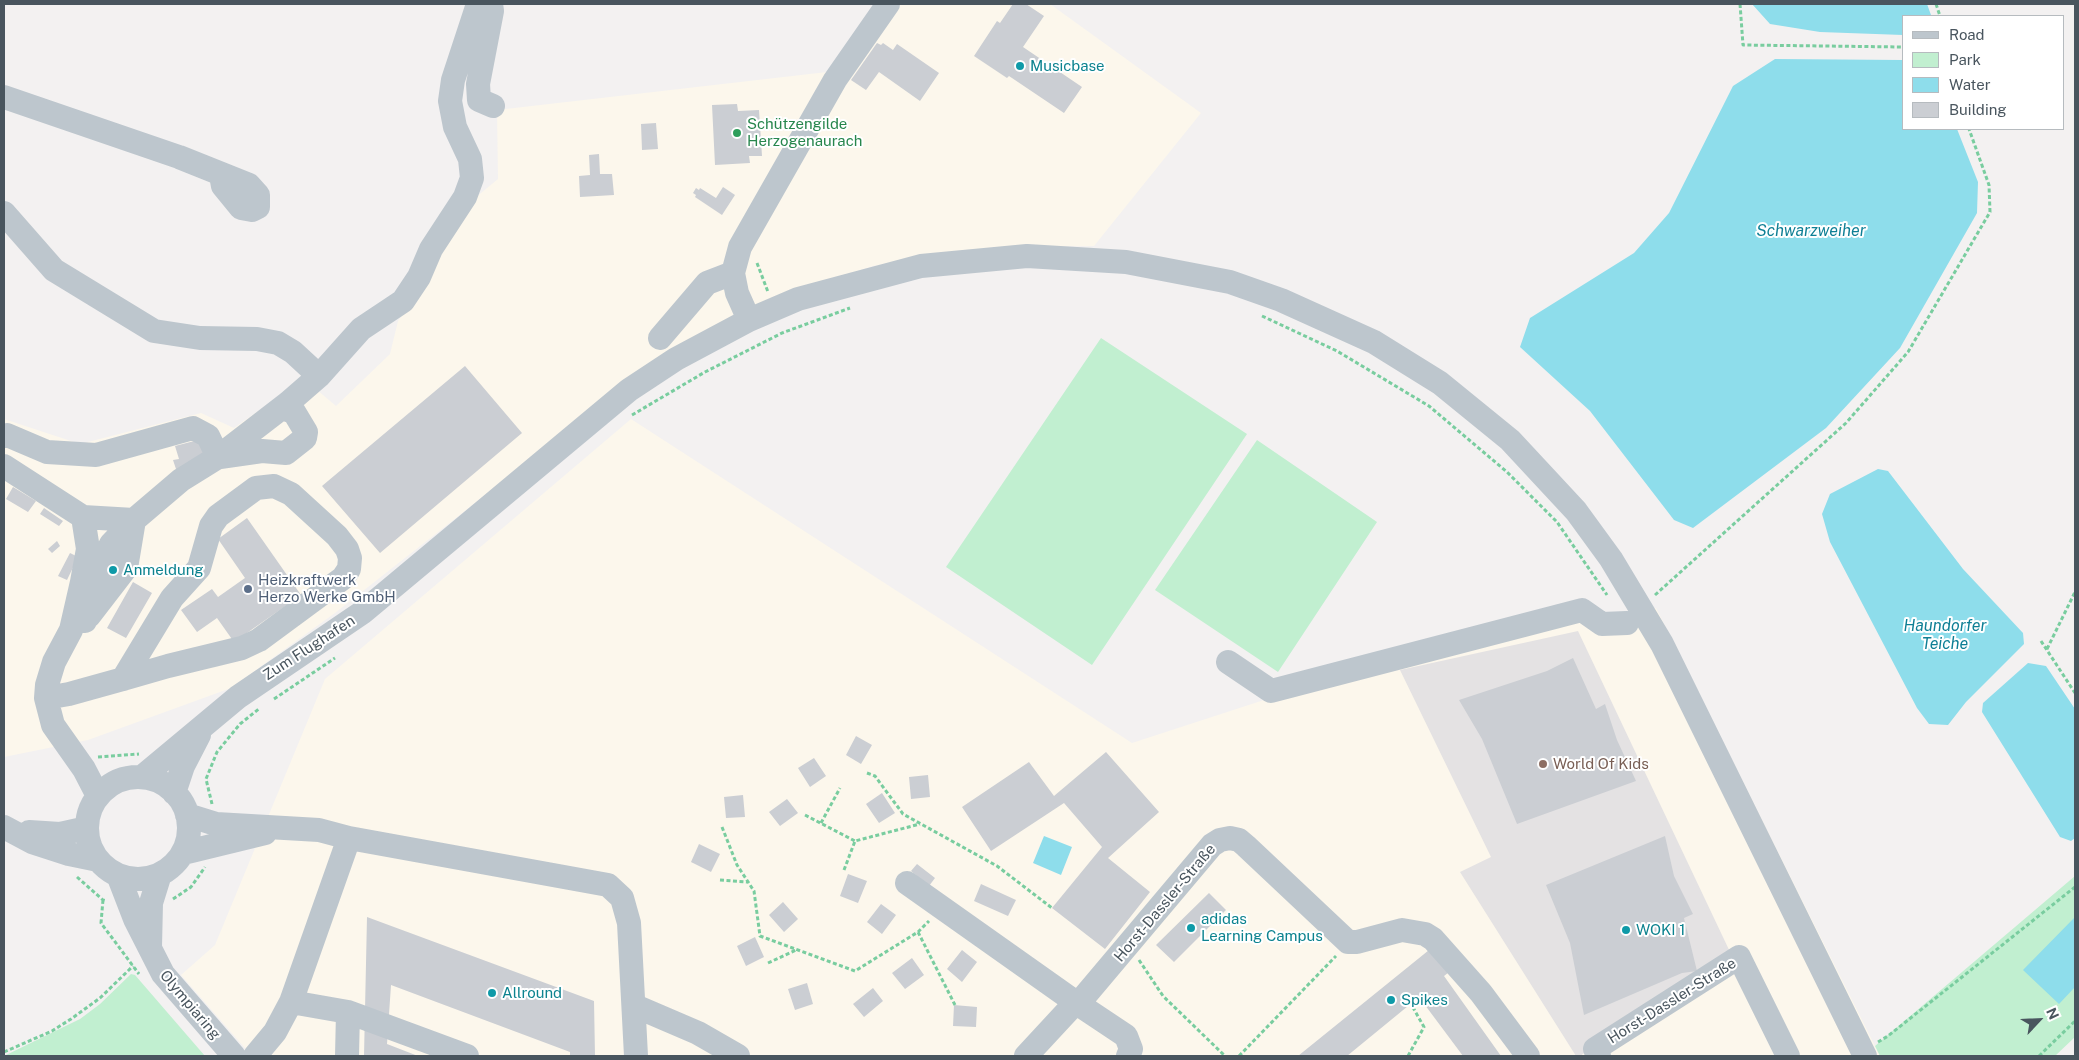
<!DOCTYPE html>
<html>
<head>
<meta charset="utf-8">
<style>
  body { margin:0 }
  #map { position:relative; width:2079px; height:1060px; overflow:hidden; background:#f3f1f1; font-family:"Public Sans",sans-serif }
  canvas { display:block }
  .frame { position:absolute; inset:0; border:5px solid #49555e; pointer-events:none }
  .legend { position:absolute; left:1902px; top:15px; width:162px; height:115px; box-sizing:border-box; background:#fff; border:1px solid #b6bbbf; margin:0; padding:6px 9px; list-style:none; font-size:15px; color:#49555e }
  .legend li { display:flex; align-items:center; gap:10px; height:25px }
  .legend b { width:25px; border:1px solid #b6bbbf }
  .north { position:absolute; left:2014px; top:995px; width:50px; height:50px; -webkit-text-stroke:4px #fff; paint-order:stroke; rotate:65deg; font-size:14px; font-weight:700; line-height:20px; text-align:center; color:#49555e }
  .north::after { content:''; display:block; margin:auto; width:18px; height:22px; background:#49555e; clip-path:polygon(50% 0,100% 100%,50% 72%,0 100%) }
</style>
</head>
<body>
<div id="map">
<canvas width="2079" height="1060"></canvas>
<div class="frame"></div>
<ul class="legend">
<li><b style="height:6px;background:#bdc6cd"></b>Road</li>
<li><b style="height:14px;background:#c1efd0"></b>Park</li>
<li><b style="height:14px;background:#8eddeb"></b>Water</li>
<li><b style="height:14px;background:#cbced3"></b>Building</li>
</ul>
<div class="north">N</div>
</div>
<script>
const ctx = document.querySelector('canvas').getContext('2d');
ctx.lineJoin = 'round';
function fill(path, color) { ctx.fillStyle = color; ctx.fill(path, 'evenodd'); }
const toPath = rows => new Path2D(rows.map(r => 'M' + r).join(''));
function stroke(path, color, width, dash) { ctx.strokeStyle = color; ctx.lineWidth = width; ctx.lineCap = dash ? 'butt' : 'round'; ctx.setLineDash(dash || []); ctx.stroke(path); }
function drawText(font, color, halo, rows, align = 'center') {
  ctx.font = font + ' "Public Sans",sans-serif'; ctx.lineWidth = 4; ctx.setLineDash([]); ctx.textBaseline = 'middle'; ctx.strokeStyle = halo; ctx.fillStyle = color; for (const [text, x, y, turn = 0] of rows) {
    ctx.save(); ctx.translate(x, y); ctx.rotate((+turn || 0) * Math.PI / 180); ctx.textAlign = isNaN(turn) ? turn : align; if (halo) ctx.strokeText(text, 0, 0); ctx.fillText(text, 0, 0); ctx.restore();
  }
}
fill(toPath([
  [878,4,1050,4,1201,113,1094,246,1001,247,923,256,873,266,819,283,648,367,335,613,231,688,88,740,4,757,4,419,80,444,201,413,234,428,304,379,336,406,390,354,398,321,421,291,435,257,475,198,498,179,497,110,827,72],
  [631,419,1132,743,1396,657,1656,608,1880,1056,252,1056,181,975,215,945,325,679]
]), '#fcf7ec');
fill(toPath([
  [1578,631,1731,954,1580,1056,1576,1056,1460,872,1491,857,1400,670]
]), '#e4e2e3');
fill(toPath([
  [1101,338,1247,434,1092,665,946,567],
  [1257,440,1377,522,1278,672,1155,590],
  [2075,876,2075,1037,2055,1056,1880,1056,1875,1046],
  [131,974,135,975,205,1056,4,1056,80,1019,100,1004]
]), '#c1efd0');
fill(toPath([
  [1752,4,1927,4,1931,15,1903,16,1903,35,1820,32,1770,24],
  [1775,59,1903,60,1903,129,1957,129,1978,182,1977,213,1900,348,1826,428,1693,528,1674,520,1590,411,1520,347,1530,318,1634,253,1669,213,1733,86],
  [1878,469,1888,471,1963,569,2023,633,2024,644,1966,702,1948,725,1929,724,1917,708,1830,542,1822,514,1830,494],
  [2028,663,2046,666,2075,709,2075,838,2071,841,2060,837,1982,712,1983,703],
  [1044,836,1072,847,1061,875,1033,863],
  [2075,917,2075,987,2059,1004,2023,970]
]), '#8eddeb');
fill(toPath([
  [1013,4,1026,4,1044,16,1023,47,1082,87,1064,113,1009,76,1007,78,974,56,997,21,1000,23],
  [877,43,881,45,883,43,893,50,897,44,939,73,920,101,879,72,866,90,851,80],
  [737,104,738,111,759,110,762,156,749,156,750,163,715,165,712,105],
  [656,123,658,149,642,150,641,124],
  [599,154,600,174,612,174,614,195,580,197,579,176,590,175,589,155],
  [723,187,735,195,722,215,695,197,696,195,693,193,696,188,699,190,700,188,716,198],
  [465,366,522,433,380,553,322,486],
  [202,439,207,458,177,472,173,460,179,459,175,446],
  [13,487,36,501,28,512,6,499],
  [44,508,63,521,59,526,40,514],
  [247,518,301,595,234,642,217,618,197,632,181,610,212,589,218,597,245,578,218,539],
  [57,541,60,546,52,553,48,549],
  [70,553,78,557,67,580,58,576],
  [133,582,152,593,126,638,107,628],
  [1573,658,1596,709,1605,704,1617,740,1636,781,1517,824,1482,739,1459,700,1547,671],
  [856,736,872,745,861,764,846,755],
  [1106,752,1159,812,1108,858,1150,892,1105,949,1052,908,1102,847,1064,803,991,851,962,807,1029,762,1054,796],
  [814,758,826,776,810,787,798,768],
  [928,775,930,797,911,799,909,777],
  [882,793,895,813,879,823,866,804],
  [743,795,745,817,726,818,724,797],
  [787,799,798,813,780,826,769,812],
  [1665,836,1674,876,1693,914,1684,918,1697,971,1682,973,1584,1015,1570,943,1546,885],
  [699,844,720,854,711,872,691,862],
  [917,864,935,878,929,886,911,871],
  [848,874,867,881,858,903,840,896],
  [981,884,1016,900,1008,916,974,901],
  [1209,893,1226,910,1174,962,1156,945],
  [783,902,798,919,784,932,769,915],
  [881,904,896,915,882,934,867,922],
  [367,917,594,1001,595,1056,570,1056,570,1052,391,985,387,1044,418,1056,364,1056],
  [755,937,764,957,746,966,737,946],
  [1434,946,1453,969,1444,976,1501,1056,1463,1056,1419,997,1347,1056,1298,1056],
  [962,950,977,962,962,982,947,969],
  [912,958,924,975,905,989,892,973],
  [807,983,813,1004,795,1010,788,989],
  [873,988,883,1001,864,1017,853,1004],
  [954,1005,977,1007,976,1027,953,1026]
]), '#cbced3');
stroke(toPath([
  [1740,4,1743,45,1903,47],
  [1936,4,1940,16],
  [757,263,768,292],
  [1262,316,1337,351,1429,406,1507,472,1557,522,1607,595],
  [632,415,705,372,782,333,850,308],
  [1655,595,1846,423,1908,352,1990,212,1989,185,1969,129],
  [2041,641,2075,693],
  [2047,649,2075,592],
  [274,699,335,658],
  [98,757,139,754],
  [867,773,875,776,903,814,997,866,1052,908],
  [212,804,206,779,217,752,240,724,260,708],
  [805,815,855,841],
  [821,823,840,788],
  [722,827,737,865,754,891,760,936,855,971,918,932,929,921],
  [844,870,855,841,920,824],
  [77,877,103,900,107,901],
  [720,880,747,882],
  [173,899,191,887,205,867],
  [103,900,101,923,139,974],
  [918,932,955,1005],
  [1139,960,1163,996,1225,1056],
  [768,963,796,950],
  [1878,1042,1888,1036,2075,887],
  [4,1052,52,1031,71,1019,100,998,133,966],
  [1239,1056,1336,956],
  [1408,1056,1424,1027,1411,1004],
  [2039,1056,2075,1021]
]), '#79cd9f', 3, [4, 2.5]);
stroke(toPath([
  [491,4,492,11,478,84,479,100,493,106],
  [4,97,179,157,249,185,258,195,258,207,252,210,241,208,223,186,221,175],
  [4,213,54,270,154,331,200,338,257,339,278,343,293,352,319,376],
  [749,320,737,293,733,273,740,247,835,80,888,4],
  [660,338,707,283,733,273],
  [4,436,7,435,47,452,96,455,193,428,208,436,218,457],
  [220,457,262,451,286,453,305,438,306,432,294,412,282,408],
  [4,466,83,517,134,520],
  [83,517,88,549,82,582,71,630,54,662,47,685,46,698,53,725,84,769,98,796],
  [89,616,126,568,134,520],
  [85,621,98,570,111,544,134,520,181,480,218,457,288,403,319,376,361,329,403,301,419,277,431,249,465,197,472,178,470,159,455,127,450,101,453,80,478,4],
  [1228,662,1271,691,1582,610,1602,624,1627,623],
  [46,698,69,694,123,679,168,666,242,648,259,640,343,578,349,569,350,558,347,549,337,536,291,494,274,486,256,488,218,516,211,526,199,568,172,598,123,679],
  [142,777,238,697,363,612,629,390,676,359,749,320,798,299,921,266,1027,256,1126,262,1230,282,1281,300,1374,342,1440,383,1510,440,1576,511,1611,559,1662,644,1865,1056],
  '87 828a51 51 0 1 1 102 0a51 51 0 1 1-102 0Z',
  [174,793,183,766,199,735],
  [187,815,216,824,319,830,349,838,608,885,622,898,629,923,636,1056],
  [4,827,32,842,69,854,98,860],
  [29,832,60,834,87,828],
  [183,853,265,833],
  [118,875,135,919,163,974,234,1056],
  [907,883,1078,1004,1212,845,1220,840,1230,838,1239,840,1246,846,1348,942,1357,942,1402,930,1425,934,1433,939,1481,993,1528,1056],
  [150,947,151,903,160,874],
  [291,1002,349,838],
  [1078,1004,1126,1036,1131,1049,1128,1056],
  [635,1006,698,1033,738,1056],
  [255,1056,275,1032,291,1002,348,1012,467,1056],
  [347,1056,348,1012],
  [1026,1056,1076,1002],
  [1599,1056,1595,1049,1739,957,1788,1056]
]), '#bdc6cd', 24);
for (const [x, y, r, color] of [
  [1020,66,5,"#0f9aa8"],
  [737,133,5,"#2e9e5b"],
  [113,570,5,"#0f9aa8"],
  [248,589,5,"#5c6f8a"],
  [1543,764,5,"#8d6e63"],
  [1191,928,5,"#0f9aa8"],
  [1626,930,5,"#0f9aa8"],
  [492,993,5,"#0f9aa8"],
  [1391,1000,5,"#0f9aa8"]
]) { const dot = new Path2D(); dot.arc(x, y, r, 0, 2 * Math.PI); ctx.fillStyle = color; ctx.fill(dot); stroke(dot, '#fff', 2); }
drawText('15px', '#0d838f', '#fff', [
  ["Musicbase",1030,66],
  ["Anmeldung",123,570],
  ["adidas",1201,919],
  ["Learning Campus",1201,936],
  ["WOKI 1",1636,930],
  ["Allround",502,993],
  ["Spikes",1401,1000]
], 'left');
drawText('15px', '#27864d', '#fff', [
  ["Schützengilde",747,124],
  ["Herzogenaurach",747,141]
], 'left');
drawText('15px', '#4e5e75', '#fff', [
  ["Heizkraftwerk",258,580],
  ["Herzo Werke GmbH",258,597]
], 'left');
drawText('15px', '#49555e', '#fff', [
  ["Zum Flughafen",309,648,-33],
  ["Horst-Dassler-Straße",1165,903,-50],
  ["Horst-Dassler-Straße",1672,1001,-32],
  ["Olympiaring",190,1005,50]
]);
drawText('15px', '#785e54', '#fff', [
  ["World Of Kids",1553,764]
], 'left');
drawText('italic 16px', '#0e7f95', '#fff', [
  ["Schwarzweiher",1811,231],
  ["Haundorfer",1945,626],
  ["Teiche",1945,644]
]);
</script>
</body>
</html>
